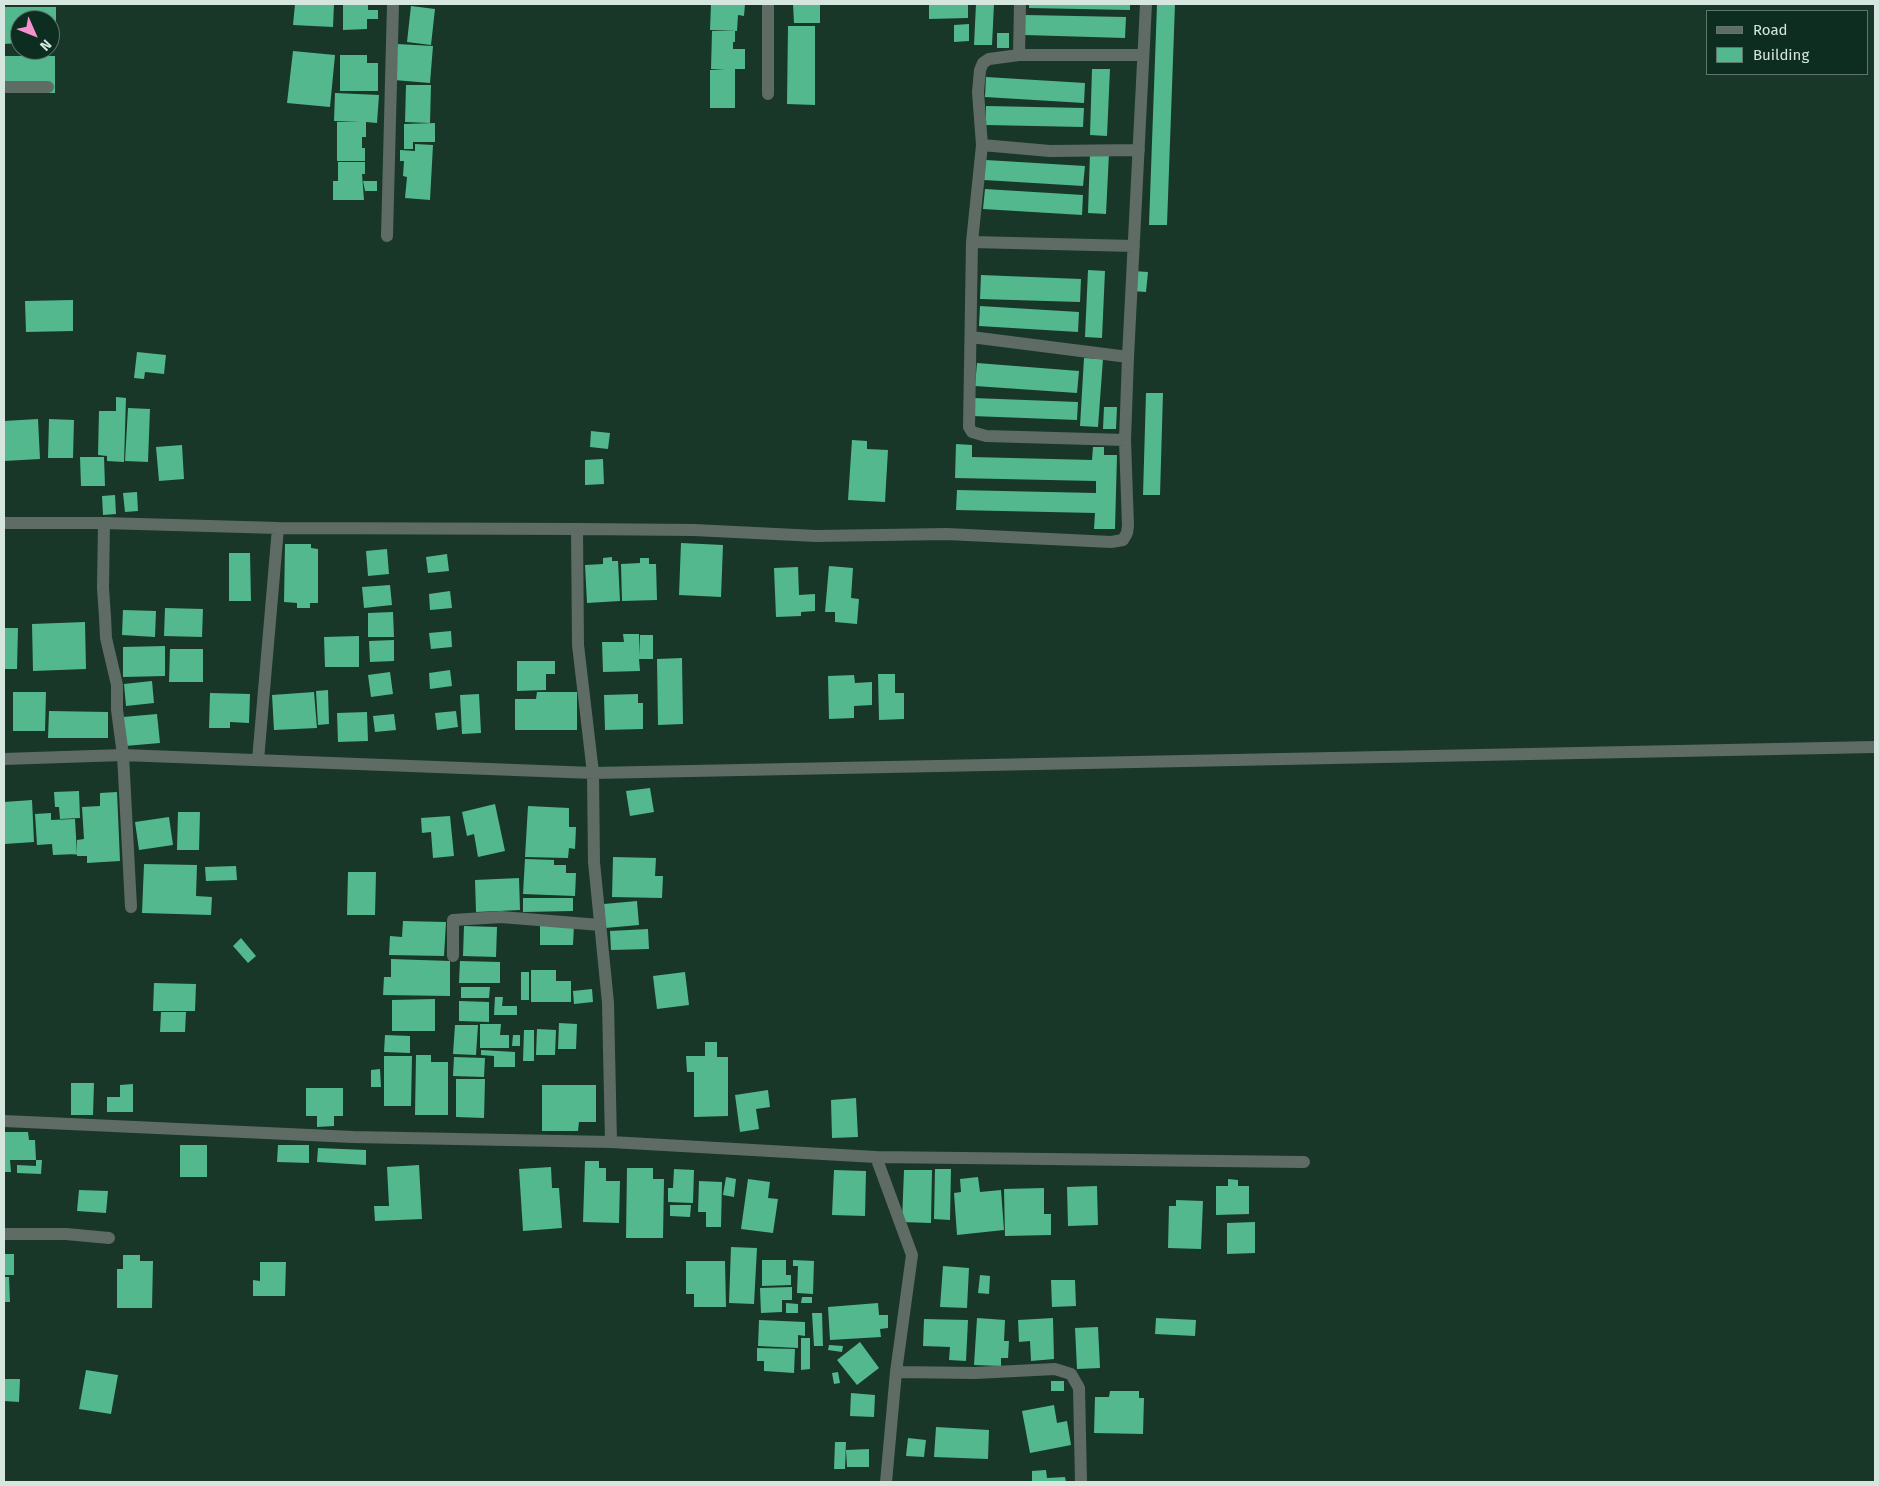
<!DOCTYPE html>
<html>
<head>
<meta charset="utf-8">
<style>
  body { margin:0 }
  #map { position:relative; width:1879px; height:1486px; overflow:hidden; background:#183729; font-family:"Fira Sans",sans-serif }
  canvas { display:block }
  .frame { position:absolute; inset:0; border:5px solid #d4e6dd; pointer-events:none }
  .legend { position:absolute; left:1706px; top:10px; width:162px; height:65px; box-sizing:border-box; background:#0d2d20; border:1px solid #5d776c; margin:0; padding:6px 9px; list-style:none; font-size:15px; color:#d4e6dd }
  .legend li { display:flex; align-items:center; gap:10px; height:25px }
  .legend b { width:25px; border:1px solid #5d776c }
  .north { position:absolute; left:10px; top:10px; width:50px; height:50px; box-sizing:border-box; background:#0d2d20; border:1px solid #5d776c; border-radius:50%; rotate:134deg; font-size:14px; font-weight:700; line-height:20px; text-align:center; color:#d4e6dd }
  .north::after { content:''; display:block; margin:auto; width:18px; height:22px; background:#f790ce; clip-path:polygon(50% 0,100% 100%,50% 72%,0 100%) }
</style>
</head>
<body>
<div id="map">
<canvas width="1879" height="1486"></canvas>
<div class="frame"></div>
<ul class="legend">
<li><b style="height:6px;background:#5e6c65"></b>Road</li>
<li><b style="height:14px;background:#53b88e"></b>Building</li>
</ul>
<div class="north">N</div>
</div>
<script>
const ctx = document.querySelector('canvas').getContext('2d');
ctx.lineJoin = 'round';
function fill(path, color) { ctx.fillStyle = color; ctx.fill(path, 'evenodd'); }
const toPath = rows => new Path2D(rows.map(r => 'M' + r).join(''));
function stroke(path, color, width, dash) { ctx.strokeStyle = color; ctx.lineWidth = width; ctx.lineCap = dash ? 'butt' : 'round'; ctx.setLineDash(dash || []); ctx.stroke(path); }
fill(toPath([
  [295,4,334,4,333,27,293,25],
  [343,4,368,4,368,10,378,10,378,19,367,19,367,29,343,30],
  [711,4,745,4,744,16,738,15,737,31,710,30],
  [793,4,820,4,820,23,794,23],
  [929,4,968,4,968,18,929,19],
  [976,4,994,4,992,45,974,45],
  [1029,4,1130,4,1130,10,1029,8],
  [1157,4,1175,4,1167,225,1149,225],
  [411,6,435,9,431,45,407,42],
  [4,7,56,7,56,43,50,43,50,20,20,20,20,43,4,44],
  [1025,15,1126,17,1125,38,1024,35],
  [969,24,969,41,954,42,954,25],
  [788,26,815,26,815,105,787,104],
  [712,31,735,31,735,42,733,42,733,49,745,49,745,69,735,69,735,108,710,108,710,70,725,70,711,69],
  [997,33,1009,33,1009,48,997,48],
  [397,44,433,46,430,83,394,80],
  [293,51,335,55,330,107,287,103],
  [340,55,367,55,367,63,378,63,378,91,340,91],
  [4,56,55,56,55,93,4,93],
  [1092,69,1110,69,1107,136,1090,135],
  [986,77,1085,83,1084,103,985,97],
  [406,85,431,85,430,123,405,122],
  [335,93,379,95,377,123,366,122,366,137,362,137,362,148,365,148,365,161,337,161,337,122,359,122,334,121],
  [986,106,1084,108,1083,127,986,125],
  [435,123,435,142,413,142,413,149,404,149,404,124],
  [415,144,433,145,430,200,405,198,407,177,403,176,404,161,400,161,400,150,415,151],
  [1090,153,1109,153,1106,214,1088,213],
  [986,160,1085,166,1083,186,984,180],
  [338,162,365,162,365,174,362,174,364,200,333,200,333,181,338,181],
  [363,181,377,181,377,191,365,191],
  [985,189,1083,195,1082,215,983,209],
  [1088,270,1105,271,1102,338,1085,337],
  [1133,271,1148,272,1146,292,1132,291],
  [981,275,1081,279,1080,302,980,299],
  [73,300,73,331,26,332,25,301],
  [980,306,1079,312,1078,332,979,326],
  [137,352,166,355,164,374,145,372,144,379,134,378],
  [1084,358,1103,359,1098,427,1080,426],
  [977,363,1079,371,1077,393,975,386],
  [1146,393,1163,393,1160,495,1143,495],
  [116,397,126,398,124,462,107,461,107,456,98,455,99,411,116,411],
  [973,398,1078,402,1077,420,972,416],
  [1104,407,1117,407,1116,429,1103,429],
  [128,408,150,409,148,462,125,461],
  [38,419,40,459,4,461,4,421],
  [49,419,74,420,73,458,48,458],
  [591,431,610,433,608,449,590,447],
  [852,440,867,441,867,449,888,450,885,502,848,500],
  [956,444,972,445,972,457,1092,460,1093,447,1104,447,1104,455,1117,455,1115,529,1094,529,1095,513,956,510,957,490,1096,493,1096,481,955,478],
  [182,445,184,479,159,481,156,447],
  [80,457,104,457,105,486,81,486],
  [603,459,604,484,585,485,585,460],
  [137,492,138,511,125,512,123,493],
  [115,495,116,514,103,515,102,496],
  [681,543,723,545,721,597,679,595],
  [285,544,311,544,311,548,318,549,318,603,310,603,310,608,297,608,297,603,284,602],
  [387,549,389,574,368,576,366,551],
  [229,553,250,553,251,601,229,601],
  [447,554,449,571,428,573,426,557],
  [612,557,612,561,618,561,620,601,587,603,585,565,603,564,603,558],
  [640,558,649,558,649,564,656,564,657,600,622,601,621,564,640,563],
  [829,566,853,568,851,598,859,599,857,624,835,622,835,612,825,612],
  [798,567,799,595,815,594,815,611,801,612,801,616,776,617,774,568],
  [390,585,392,605,364,608,362,587],
  [450,591,452,608,430,610,429,594],
  [165,608,203,609,202,637,164,636],
  [123,610,156,611,155,637,122,635],
  [393,612,394,637,368,637,368,613],
  [85,622,86,669,33,671,32,624],
  [4,628,18,628,17,669,4,669],
  [451,631,452,647,431,649,429,633],
  [623,634,639,634,639,656,640,635,653,635,653,659,639,659,640,671,603,672,602,642,624,642],
  [359,636,359,667,325,667,324,637],
  [394,640,394,661,370,662,369,641],
  [165,646,165,676,123,677,123,647],
  [170,649,203,649,203,682,169,682],
  [682,658,683,724,658,725,657,659],
  [517,661,555,661,555,674,546,674,546,690,517,691],
  [450,670,452,686,430,689,429,673],
  [390,672,393,694,371,697,368,675],
  [878,674,895,674,895,693,904,693,904,719,879,720],
  [854,675,855,683,872,682,872,705,854,706,854,718,829,719,828,676],
  [152,681,154,703,126,706,124,684],
  [328,690,329,724,318,725,316,691],
  [13,692,46,692,45,731,13,731],
  [314,692,317,728,274,730,272,695],
  [537,692,577,692,577,730,515,730,515,699,536,699],
  [210,693,250,694,249,723,230,722,230,728,209,728],
  [479,694,481,733,462,734,460,695],
  [638,694,638,703,643,703,643,729,605,730,604,695],
  [49,711,108,712,108,738,48,738],
  [456,711,458,727,437,730,435,713],
  [367,712,368,741,338,742,337,713],
  [157,714,160,743,125,746,123,717],
  [394,714,396,730,375,732,373,716],
  [650,788,654,812,630,816,626,791],
  [79,791,80,818,60,819,59,807,55,807,54,792],
  [117,792,120,861,87,863,87,856,77,856,77,840,84,839,82,807,100,806,100,793],
  [32,800,34,842,5,844,4,802],
  [495,804,505,851,478,857,474,834,467,836,462,812],
  [528,806,569,808,569,827,576,827,575,849,569,848,568,858,525,857],
  [178,812,200,812,199,850,177,850],
  [51,813,51,820,75,819,77,854,53,855,52,844,37,845,35,814],
  [450,816,454,856,433,858,431,832,422,833,421,818],
  [169,817,173,845,139,850,135,822],
  [613,857,656,858,655,876,663,876,662,898,612,897],
  [525,859,554,860,554,865,566,865,566,873,576,873,575,896,523,894],
  [144,864,197,865,196,896,212,897,211,915,142,913],
  [236,866,237,880,206,881,205,867],
  [348,872,376,872,375,915,347,915],
  [519,878,520,910,476,912,475,880],
  [523,898,573,898,573,911,523,912],
  [637,901,639,925,605,928,604,904],
  [403,921,446,922,444,956,389,955,390,936,402,937],
  [540,923,574,924,573,945,540,945],
  [464,926,497,927,496,957,463,956],
  [648,929,649,949,611,950,610,931],
  [241,938,256,956,248,963,233,946],
  [391,959,450,961,450,996,383,995,384,977,391,977],
  [460,961,500,962,500,983,459,983],
  [531,970,556,970,556,981,571,981,571,1002,531,1002],
  [521,972,529,972,529,1000,521,1000],
  [685,972,689,1005,657,1009,653,976],
  [154,983,196,984,195,1011,153,1011],
  [461,987,490,987,489,998,461,998],
  [592,989,593,1002,574,1004,573,991],
  [495,997,503,997,502,1006,517,1006,517,1015,494,1015],
  [435,999,435,1031,392,1031,392,1000],
  [459,1001,489,1002,489,1022,459,1021],
  [161,1012,186,1012,185,1032,160,1032],
  [559,1023,577,1024,576,1049,558,1049],
  [480,1024,501,1024,500,1035,509,1035,509,1048,480,1048],
  [455,1025,478,1025,476,1055,453,1054],
  [537,1029,556,1030,555,1055,536,1055],
  [524,1030,534,1030,534,1061,523,1061],
  [385,1035,410,1036,410,1053,384,1052],
  [513,1035,520,1035,520,1046,512,1046],
  [705,1042,717,1042,717,1057,728,1057,728,1116,694,1117,694,1072,687,1072,686,1056,705,1056],
  [481,1050,515,1052,515,1067,494,1067,494,1056,481,1055],
  [416,1055,431,1055,431,1062,448,1062,448,1115,415,1115],
  [384,1056,412,1056,411,1106,384,1106],
  [454,1057,485,1058,484,1077,453,1076],
  [380,1069,381,1087,371,1087,371,1070],
  [456,1079,485,1079,484,1118,456,1117],
  [71,1083,94,1083,93,1115,71,1115],
  [133,1084,133,1112,107,1112,107,1097,120,1097,120,1085],
  [542,1085,596,1085,596,1122,579,1122,578,1131,542,1131],
  [306,1088,343,1088,343,1116,334,1116,334,1126,317,1127,317,1116,306,1116],
  [768,1090,770,1107,756,1109,759,1129,740,1132,735,1095],
  [856,1098,858,1137,832,1138,831,1100],
  [4,1132,28,1132,29,1140,35,1140,36,1160,10,1160,11,1172,4,1172],
  [180,1145,207,1145,207,1177,180,1177],
  [278,1145,309,1145,309,1163,277,1162],
  [318,1148,366,1150,366,1165,317,1162],
  [36,1160,42,1160,41,1174,17,1173,17,1165,36,1166],
  [585,1161,599,1161,599,1168,606,1168,606,1181,620,1181,619,1223,583,1222],
  [419,1165,422,1219,375,1221,374,1206,389,1206,387,1167],
  [551,1167,552,1188,559,1188,562,1228,523,1231,519,1169],
  [627,1168,653,1168,653,1179,664,1179,663,1238,626,1238],
  [674,1169,694,1170,693,1203,668,1202,668,1188,673,1188],
  [935,1169,951,1169,950,1220,934,1219],
  [834,1170,866,1171,865,1216,832,1215],
  [904,1170,932,1170,931,1223,902,1222],
  [726,1177,736,1179,734,1197,723,1195],
  [978,1177,980,1192,1001,1190,1004,1230,957,1235,954,1193,961,1192,960,1179],
  [748,1179,770,1182,768,1198,778,1199,773,1233,741,1229],
  [1228,1179,1238,1180,1238,1186,1249,1186,1249,1214,1216,1215,1216,1186,1228,1186],
  [699,1181,722,1182,721,1227,706,1227,706,1212,698,1212],
  [1097,1186,1098,1225,1068,1226,1067,1187],
  [1044,1188,1044,1214,1051,1214,1051,1235,1005,1236,1004,1189],
  [79,1190,108,1191,106,1213,77,1211],
  [1176,1200,1203,1201,1201,1249,1168,1248,1169,1206,1176,1206],
  [670,1205,691,1205,690,1217,670,1216],
  [1255,1222,1255,1253,1227,1254,1227,1223],
  [731,1247,757,1248,754,1304,729,1303],
  [4,1254,14,1254,14,1275,4,1275],
  [123,1255,140,1255,140,1261,153,1261,152,1308,117,1308,117,1269,123,1269],
  [762,1260,786,1260,786,1275,791,1275,791,1285,762,1286],
  [793,1260,814,1261,813,1294,797,1293,798,1266,793,1266],
  [686,1261,725,1261,726,1307,694,1307,694,1294,686,1294],
  [260,1262,286,1262,285,1296,253,1296,253,1280,260,1281],
  [943,1266,969,1268,967,1308,940,1307],
  [980,1275,990,1276,989,1294,978,1293],
  [4,1277,9,1277,10,1302,4,1302],
  [1051,1280,1075,1280,1076,1306,1052,1307],
  [792,1287,792,1300,782,1300,782,1312,761,1313,760,1288],
  [802,1297,812,1297,812,1303,801,1303],
  [786,1303,798,1304,798,1313,786,1313],
  [878,1303,879,1315,888,1315,888,1328,880,1329,881,1337,830,1340,828,1307],
  [812,1313,822,1313,823,1346,814,1346],
  [977,1318,1005,1320,1004,1341,1009,1341,1008,1358,1001,1358,1001,1366,974,1365],
  [1053,1318,1054,1359,1031,1361,1030,1341,1019,1342,1018,1320],
  [1156,1318,1196,1320,1195,1336,1155,1334],
  [924,1319,968,1320,966,1361,949,1360,950,1347,923,1346],
  [759,1320,805,1322,805,1336,798,1335,798,1348,758,1346],
  [1098,1327,1100,1368,1077,1369,1075,1328],
  [801,1338,810,1338,810,1369,801,1370],
  [860,1342,879,1368,857,1385,837,1360],
  [829,1345,843,1346,842,1352,828,1350],
  [757,1348,795,1349,794,1373,764,1371,764,1361,757,1361],
  [86,1370,118,1375,111,1414,79,1409],
  [838,1372,840,1383,834,1384,832,1373],
  [4,1379,20,1379,19,1402,4,1401],
  [1051,1381,1064,1381,1064,1391,1051,1391],
  [1110,1391,1139,1391,1139,1398,1144,1398,1143,1434,1094,1433,1095,1397,1109,1397],
  [851,1393,875,1395,874,1417,850,1416],
  [1054,1405,1057,1423,1067,1421,1071,1445,1030,1453,1022,1411],
  [936,1427,989,1430,988,1459,934,1457],
  [908,1438,926,1440,924,1457,906,1456],
  [835,1442,846,1442,845,1469,834,1469],
  [869,1449,869,1467,847,1467,846,1450],
  [1046,1470,1047,1478,1065,1477,1066,1482,1032,1482,1032,1471]
]), '#53b88e');
stroke(toPath([
  [1019,55,1020,4],
  [4,87,48,87],
  [768,94,768,4],
  [982,145,972,242,969,427,972,432,986,436,1125,440],
  [1139,150,1050,151,982,145,978,92,980,70,983,63,989,59,1019,55,1142,55],
  [387,236,393,4],
  [972,242,1134,246],
  [971,337,1128,357],
  [4,523,104,523,278,528,577,529,578,645,593,773,594,862,608,1003,611,1142],
  [104,523,103,588,105,617,106,638,117,685,117,710,123,755,131,907],
  [577,529,694,530,816,536,947,534,1111,542,1123,540,1127,533,1128,526,1125,440,1128,357,1146,4],
  [4,759,123,755,593,773,1875,747],
  [258,760,278,528],
  [453,956,453,920,501,917,600,925],
  [4,1121,353,1137,611,1142,876,1157,912,1255,896,1372,886,1482],
  [876,1157,1304,1162],
  [4,1234,66,1234,109,1238],
  [896,1372,975,1373,1055,1369,1071,1374,1079,1388,1081,1482]
]), '#5e6c65', 12);
</script>
</body>
</html>
